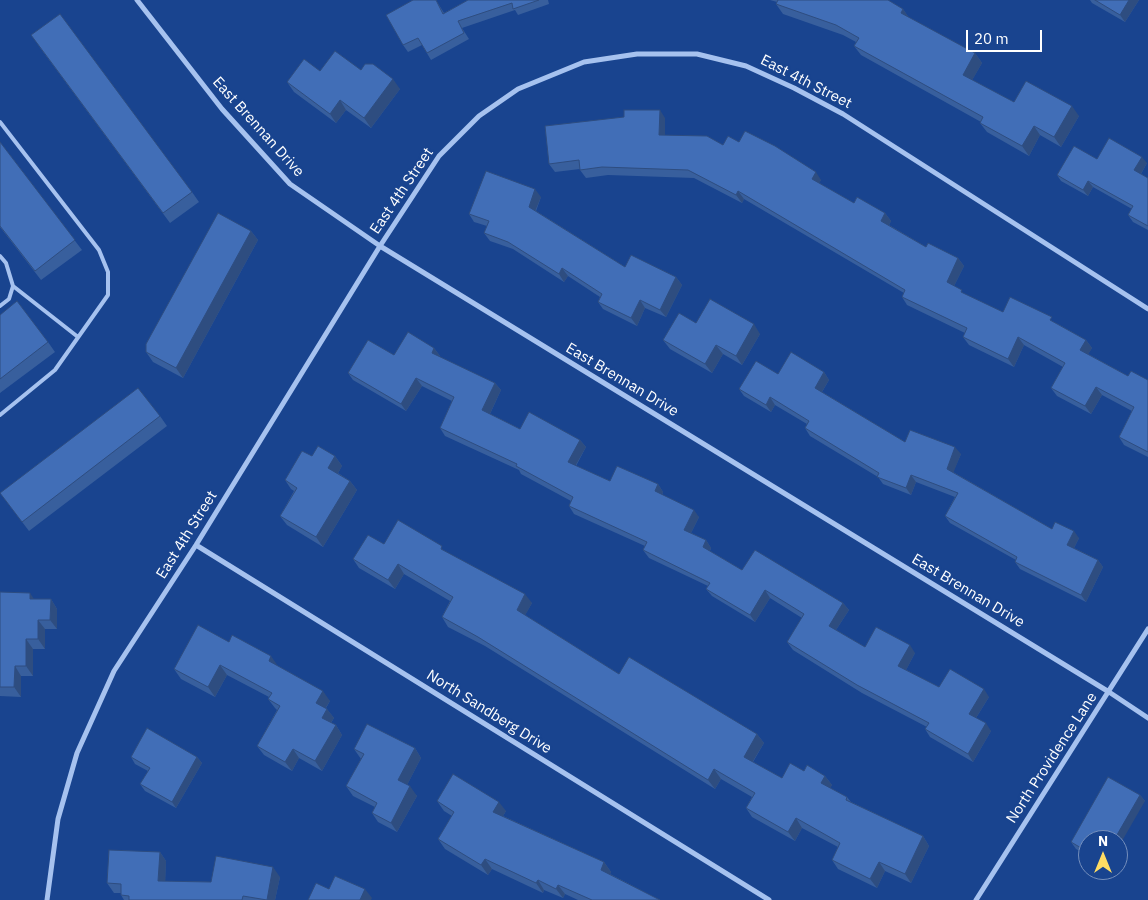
<!DOCTYPE html>
<html>
<head>
<meta charset="utf-8">
<style>
  body { margin:0 }
  #map { position:relative; width:1148px; height:900px; overflow:hidden; background:#19448f; font-family:"IBM Plex Sans",sans-serif }
  canvas { display:block }
  .north { position:absolute; left:1078px; top:830px; width:50px; height:50px; box-sizing:border-box; background:#19448f; border:1px solid #758fbc; border-radius:50%; rotate:0deg; font-size:14px; font-weight:700; line-height:20px; text-align:center; color:#fff }
  .north::after { content:''; display:block; margin:auto; width:18px; height:22px; background:#ffdc63; clip-path:polygon(50% 0,100% 100%,50% 72%,0 100%) }
  .scale { position:absolute; left:966px; top:30px; width:76px; height:22px; box-sizing:border-box; border:2px solid #fff; border-top:0; padding-left:6px; font-size:15px; line-height:18px; white-space:nowrap; color:#fff; -webkit-text-stroke:4px #19448f; paint-order:stroke }
</style>
</head>
<body>
<div id="map">
<canvas width="1148" height="900"></canvas>
<div class="north">N</div>
<div class="scale">20 m</div>
</div>
<script>
const ctx = document.querySelector('canvas').getContext('2d');
ctx.lineJoin = 'round';
const toPath = rows => new Path2D(rows.map(r => 'M' + r).join(''));
function stroke(path, color, width, dash) { ctx.strokeStyle = color; ctx.lineWidth = width; ctx.lineCap = dash ? 'butt' : 'round'; ctx.setLineDash(dash || []); ctx.stroke(path); }
function fill(path, color) { ctx.fillStyle = color; ctx.fill(path, 'evenodd'); }
function drawText(font, color, halo, rows, align = 'center') {
  ctx.font = font + ' "IBM Plex Sans",sans-serif'; ctx.lineWidth = 4.5; ctx.setLineDash([]); ctx.textBaseline = 'middle'; ctx.strokeStyle = halo; ctx.fillStyle = color; for (const [text, x, y, turn = 0] of rows) {
    ctx.save(); ctx.translate(x, y); ctx.rotate((+turn || 0) * Math.PI / 180); ctx.textAlign = isNaN(turn) ? turn : align; if (halo) ctx.strokeText(text, 0, 0); ctx.fillText(text, 0, 0); ctx.restore();
  }
}
stroke(toPath([
  [0,122,99,250,108,272,108,295,55,370,0,415],
  [0,256,6,263,13,286,9,299,0,306],
  [13,286,78,337]
]), '#a6c2ef', 4);
stroke(toPath([
  [137,0,222,109,290,184,380,246,1109,692,1148,718],
  [196,545,769,900],
  [47,900,58,819,77,753,114,671,196,545,380,246,439,156,479,116,518,89,584,62,637,54,697,54,746,66,794,88,843,114,1148,309],
  [976,900,1148,629]
]), '#a6c2ef', 5);
fill(toPath([
  [413,0,436,0,444,13,468,0,548,0,549,4,518,15,515,10,462,28,469,39,431,60,422,45,408,52,403,45],
  [770,0,888,0,903,9,909,18,975,53,982,63,972,80,1014,102,1079,116,1061,147,1040,135,1029,156,987,132,980,123,981,122,861,55,854,46,856,42,843,35,783,14,776,4,777,2],
  [1090,0,1139,0,1125,22,1092,3],
  [38,45,192,192,199,202,170,223],
  [361,70,400,89,371,128,346,110,336,123,294,92,287,82,320,71],
  [665,118,665,135,723,145,739,142,821,180,819,183,854,203,885,213,891,221,889,225,926,247,958,258,964,266,954,286,965,295,1003,312,1056,323,1086,340,1092,348,1088,354,1128,376,1148,380,1148,457,1124,445,1119,437,1132,411,1102,395,1091,414,1057,396,1051,388,1063,367,1024,345,1014,367,969,345,963,337,965,333,907,305,902,297,904,293,744,199,742,203,694,178,608,175,586,178,580,170,580,169,555,172,549,164],
  [0,142,82,250,41,280,0,227],
  [1097,159,1147,163,1141,174,1148,178,1148,230,1133,222,1128,215,1132,209,1093,187,1088,196,1061,181,1057,175],
  [541,197,536,211,625,267,676,277,682,285,666,317,645,308,637,326,603,309,598,302,600,297,568,276,564,282,513,249,490,241,484,233,487,226,474,222,469,214],
  [251,231,258,240,183,378,153,362,146,352],
  [0,315,48,342,55,352,0,393],
  [696,323,760,334,742,365,723,354,712,373,670,349,663,340],
  [434,348,440,356,439,357,495,383,501,390,490,414,520,429,580,440,586,447,576,466,610,481,658,484,663,492,662,495,699,517,691,533,706,540,711,548,710,551,742,570,843,603,849,610,836,630,865,647,915,653,906,670,939,687,989,697,976,718,991,731,973,762,930,737,925,729,927,727,862,693,793,650,787,642,802,618,770,598,755,622,712,596,706,589,708,586,649,558,643,550,645,546,574,514,569,506,571,501,521,474,519,470,445,436,440,428,452,401,422,386,406,411,353,380,348,373,394,355],
  [824,372,829,380,822,392,905,442,961,454,953,472,1052,529,1079,538,1074,548,1098,560,1103,567,1086,602,1020,569,1015,562,1016,560,950,523,945,516,955,497,916,482,911,495,883,484,878,477,810,436,805,428,807,424,775,405,771,412,744,396,739,389,778,374],
  [160,416,167,426,29,531,0,493],
  [312,456,335,456,342,466,338,473,350,481,357,490,323,547,287,525,280,516,294,491,291,489,285,480],
  [384,544,446,552,532,603,525,615,619,674,757,734,764,743,753,762,782,778,804,771,825,776,832,785,830,788,847,797,851,802,923,836,929,846,911,883,885,871,877,888,838,869,832,860,838,847,802,828,795,841,752,817,746,808,752,797,721,779,715,789,485,646,448,627,442,617,450,601,404,574,395,589,359,568,353,559],
  [0,592,34,599,51,599,57,609,57,629,45,629,45,649,33,649,33,676,21,676,21,697,0,696],
  [229,642,278,666,330,701,326,708,334,718,331,723,336,725,342,735,322,771,299,758,292,771,264,755,257,746,277,710,275,708,268,699,269,697,227,675,215,697,181,679,174,669],
  [415,748,421,758,407,785,417,796,397,832,378,822,372,813,375,807,353,796,346,786,361,759,354,749],
  [131,757,197,757,202,763,176,808,145,791,140,784,148,771,135,764],
  [1140,795,1145,801,1088,840,1088,855,1076,849,1071,842],
  [437,801,506,811,503,816,604,862,611,872,610,874,660,900,578,900,565,894,563,898,544,890,543,893,492,869,488,875,445,849,438,839,452,816,444,811],
  [160,852,166,861,165,881,211,882,280,877,275,900,124,900,121,895,121,893,114,893,107,883]
]), '#385f9d');
fill(toPath([
  [1129,0,1139,0,1125,22,1120,15],
  [903,9,910,19,901,13],
  [975,53,982,63,970,84,963,75],
  [393,79,400,89,371,128,364,118],
  [340,100,346,110,336,123,330,114],
  [1072,106,1079,116,1061,147,1054,137],
  [660,110,665,118,665,143,659,135],
  [1034,126,1040,135,1029,156,1022,146],
  [1142,157,1147,163,1139,177,1134,170],
  [816,172,821,180,817,187,812,179],
  [1088,181,1093,187,1088,196,1083,190],
  [535,189,541,197,534,214,529,207],
  [738,191,744,199,742,203,736,195],
  [885,213,891,221,887,229,881,221],
  [251,231,258,240,183,378,176,368],
  [958,258,964,266,952,290,947,282],
  [562,268,568,276,564,282,559,274],
  [676,277,682,285,666,317,660,310],
  [640,300,645,308,637,326,631,318],
  [754,324,760,334,742,365,736,356],
  [1018,337,1024,345,1014,367,1008,359],
  [1086,340,1092,348,1086,358,1080,350],
  [716,345,723,354,712,373,705,364],
  [434,348,440,356,437,361,432,353],
  [824,372,829,380,820,395,815,388],
  [416,378,422,386,406,411,401,404],
  [495,383,501,390,488,418,482,410],
  [1096,387,1102,395,1091,414,1085,406],
  [770,397,775,405,771,412,766,405],
  [580,440,586,447,573,470,568,462],
  [955,447,961,454,952,476,947,469],
  [335,456,342,466,335,478,328,468],
  [911,475,916,482,911,495,906,488],
  [350,481,357,490,323,547,316,537],
  [658,484,663,492,660,499,655,491],
  [694,510,699,517,689,537,684,530],
  [1074,531,1079,538,1072,552,1067,545],
  [706,540,711,548,708,554,703,547],
  [1098,560,1103,567,1086,602,1081,595],
  [398,564,404,574,395,589,388,580],
  [765,590,770,598,755,622,750,615],
  [30,593,36,602,30,599],
  [525,594,532,603,523,619,517,610],
  [51,599,57,609,57,629,50,620],
  [843,603,849,610,834,633,829,626],
  [38,620,45,629,45,649,38,639],
  [26,639,33,649,33,676,26,666],
  [910,645,915,653,904,674,898,666],
  [271,656,278,666,269,661],
  [220,665,227,675,215,697,208,687],
  [15,666,21,676,21,697,14,687],
  [984,689,989,697,974,721,969,714],
  [323,691,330,701,323,712,316,703],
  [327,709,334,718,328,727,322,718],
  [986,723,991,731,973,762,968,754],
  [336,725,342,735,322,771,315,761],
  [757,734,764,743,750,766,744,757],
  [415,748,421,758,405,789,398,780],
  [293,749,299,758,292,771,285,762],
  [197,757,202,763,176,808,172,802],
  [714,769,721,779,715,789,708,780],
  [825,776,832,785,828,792,821,783],
  [410,786,417,796,397,832,391,823],
  [1140,795,1145,801,1118,848,1118,840,1114,840],
  [499,802,506,811,500,821,493,812],
  [796,818,802,828,795,841,788,832],
  [923,836,929,846,911,883,905,874],
  [160,852,166,861,165,891,158,881],
  [485,859,492,869,488,875,481,865],
  [604,862,611,872,608,879,601,870],
  [879,862,885,871,877,888,870,879],
  [273,867,280,877,275,900,267,900],
  [538,880,544,890,543,893,536,883],
  [558,885,565,894,563,898,556,889],
  [365,889,372,898,371,900,360,900]
]), '#2e4d80');
const building = toPath([
  [413,0,436,0,443,14,468,0,539,0,513,9,512,3,458,21,464,33,427,53,418,38,403,45,386,15,413,0],
  [778,0,888,0,903,9,901,13,975,53,963,75,1014,102,1026,81,1072,106,1054,137,1034,126,1022,146,980,123,983,117,854,46,859,38,836,25,776,4,778,0],
  [1095,0,1129,0,1120,15,1095,0],
  [60,14,192,192,163,213,31,35,60,14],
  [335,51,361,70,365,64,373,64,393,79,364,118,340,100,330,114,287,82,304,59,320,71,335,51],
  [624,110,660,110,659,135,707,136,723,145,728,136,739,142,745,131,775,146,816,172,812,179,854,203,857,197,885,213,881,221,926,247,928,243,958,258,947,282,962,290,961,292,1003,312,1010,297,1052,317,1050,320,1086,340,1080,350,1128,376,1131,371,1148,380,1148,452,1119,437,1134,407,1096,387,1085,406,1051,388,1065,363,1018,337,1008,359,963,337,967,328,902,297,905,290,738,191,736,195,688,170,602,167,580,170,579,160,549,164,545,126,624,117,624,110],
  [1109,138,1142,157,1134,170,1148,178,1148,226,1128,215,1133,206,1088,181,1083,190,1057,175,1074,146,1097,159,1109,138],
  [0,142,75,240,35,271,0,226,0,142],
  [486,171,535,189,529,207,625,267,631,255,676,277,660,310,640,300,631,318,598,302,602,294,562,268,559,274,508,242,484,233,489,221,469,214,486,171],
  [218,213,251,231,176,368,146,352,146,344,218,213],
  [710,299,754,324,736,356,716,345,705,364,663,340,679,313,696,323,710,299],
  [17,301,48,342,0,379,0,315,17,301],
  [408,332,434,348,432,353,495,383,482,410,520,429,529,412,580,440,568,462,610,481,617,466,658,484,655,491,694,510,684,530,706,540,703,547,742,570,755,550,843,603,829,626,865,647,876,627,910,645,898,666,939,687,950,669,984,689,969,714,986,723,968,754,925,729,929,723,857,685,787,642,804,614,765,590,750,615,706,589,710,583,643,550,647,542,569,506,573,497,516,466,517,464,440,428,454,397,416,378,401,404,348,373,368,340,394,355,408,332],
  [791,352,824,372,815,388,905,442,910,430,955,447,947,469,1052,529,1055,522,1074,531,1067,545,1098,560,1081,595,1015,562,1017,557,945,516,958,493,911,475,906,488,877,477,879,473,805,428,809,421,770,397,766,405,739,389,756,361,778,374,791,352],
  [138,388,160,416,22,522,0,493,138,388],
  [318,446,335,456,328,468,350,481,316,537,280,516,297,488,285,480,302,451,312,456,318,446],
  [398,520,442,546,441,549,525,594,517,610,619,674,629,657,757,734,744,757,782,778,790,763,804,771,807,765,825,776,821,783,847,797,846,800,923,836,905,874,879,862,870,879,832,860,840,843,796,818,788,832,746,808,755,793,714,769,708,780,478,637,442,617,453,597,398,564,388,580,353,559,368,535,384,544,398,520],
  [0,592,30,593,30,599,51,599,50,620,38,620,38,639,26,639,26,666,15,666,14,687,0,687,0,592],
  [198,625,229,642,232,635,271,656,269,661,323,691,316,703,327,709,322,718,336,725,315,761,293,749,285,762,257,746,280,706,268,699,272,693,220,665,208,687,174,669,198,625],
  [367,724,415,748,398,780,410,786,391,823,372,813,377,803,346,786,364,754,354,749,367,724],
  [147,728,197,757,172,802,140,784,150,768,131,757,147,728],
  [453,774,499,802,493,812,604,862,601,870,660,900,592,900,558,885,556,889,538,880,536,883,485,859,481,865,438,839,454,812,437,801,453,774],
  [1108,777,1140,795,1114,840,1088,840,1088,852,1071,842,1108,777],
  [109,850,160,852,158,881,211,882,216,856,273,867,267,900,243,896,242,900,129,900,129,896,121,895,121,884,107,883,109,850],
  [335,876,365,889,360,900,308,900,316,883,329,889,335,876]
]);
fill(building, '#416eb7');
stroke(building, '#2e4d80', 1);
drawText('15px', '#fff', '#19448f', [
  ["East 4th Street",806,82,27],
  ["East Brennan Drive",258,127,48],
  ["East 4th Street",402,191,-56],
  ["East Brennan Drive",622,380,31],
  ["East 4th Street",187,535,-58],
  ["East Brennan Drive",968,591,31],
  ["North Sandberg Drive",489,712,32],
  ["North Providence Lane",1052,758,-57]
]);
</script>
</body>
</html>
